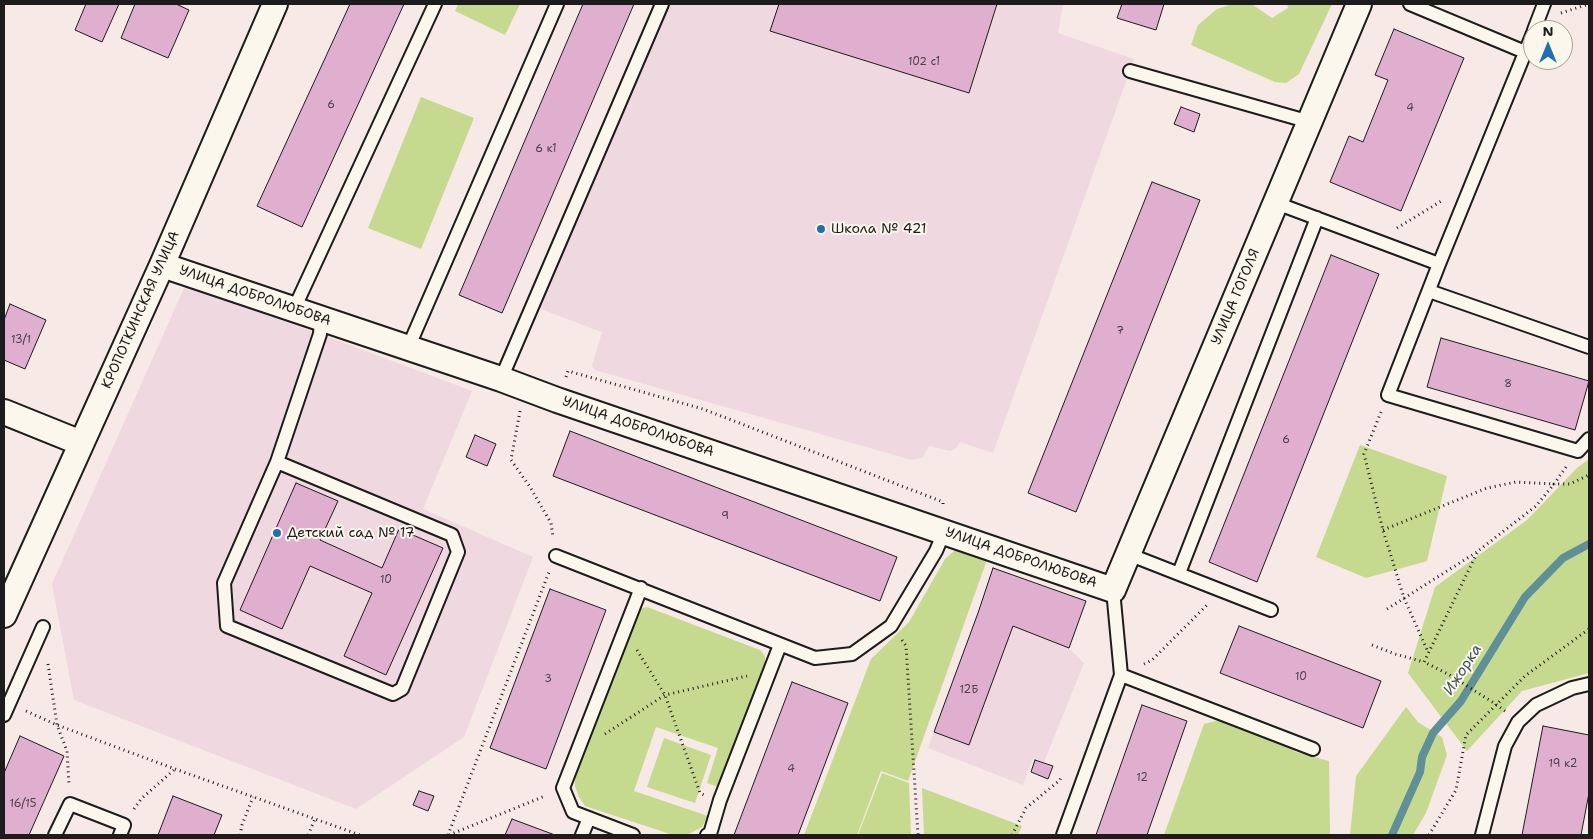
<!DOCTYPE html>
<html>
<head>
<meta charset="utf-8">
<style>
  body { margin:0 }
  #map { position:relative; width:1593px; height:839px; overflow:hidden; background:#f6e9e6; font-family:"Shantell Sans",sans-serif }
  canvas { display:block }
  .frame { position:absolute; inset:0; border:5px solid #1c1c1c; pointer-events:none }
  .north { position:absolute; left:1523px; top:20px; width:50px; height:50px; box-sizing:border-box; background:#fbf7ec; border:1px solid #a29f99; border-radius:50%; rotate:0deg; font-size:14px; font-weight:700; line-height:20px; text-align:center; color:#1c1c1c }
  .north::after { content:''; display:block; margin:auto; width:18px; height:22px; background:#1f6fb2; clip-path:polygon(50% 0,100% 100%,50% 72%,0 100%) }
</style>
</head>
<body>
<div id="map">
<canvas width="1593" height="839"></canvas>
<div class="frame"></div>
<div class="north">N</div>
</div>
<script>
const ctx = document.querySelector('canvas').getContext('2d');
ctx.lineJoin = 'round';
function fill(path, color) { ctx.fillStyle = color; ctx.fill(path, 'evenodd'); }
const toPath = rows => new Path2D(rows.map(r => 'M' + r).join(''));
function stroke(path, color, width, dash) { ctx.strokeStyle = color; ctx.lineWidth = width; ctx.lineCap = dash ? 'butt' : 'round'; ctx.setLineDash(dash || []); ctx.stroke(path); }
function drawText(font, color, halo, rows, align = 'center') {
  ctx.font = font + ' "Shantell Sans",sans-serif'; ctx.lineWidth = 4; ctx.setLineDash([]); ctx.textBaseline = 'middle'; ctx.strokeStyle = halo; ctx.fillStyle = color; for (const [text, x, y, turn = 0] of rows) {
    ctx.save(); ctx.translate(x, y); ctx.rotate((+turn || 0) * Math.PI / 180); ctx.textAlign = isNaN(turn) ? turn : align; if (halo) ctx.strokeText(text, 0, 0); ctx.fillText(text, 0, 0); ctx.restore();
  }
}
fill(toPath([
  [666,4,1063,4,1058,33,1134,59,993,453,960,442,956,448,950,451,929,446,923,457,912,460,595,370,592,366,602,332,535,307],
  [185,286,320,334,472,391,423,509,533,557,464,737,356,809,74,700,52,584],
  [993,568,1086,601,1069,648,1084,663,1044,762,1033,758,1023,785,928,748,977,614]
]), '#efd8df');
fill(toPath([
  [458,4,520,4,505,35,455,11],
  [1233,4,1247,4,1253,5,1272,18,1288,8,1287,4,1332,4,1299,74,1286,83,1275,82,1191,45,1198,25,1217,9],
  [421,97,474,118,421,249,368,228],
  [1360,445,1447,476,1427,561,1366,578,1316,557],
  [1589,459,1589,673,1522,691,1467,751,1408,673,1435,587,1527,520,1577,468],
  [960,546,988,557,908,781,881,771,857,835,804,835,871,659,909,622,945,559],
  [647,607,760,650,765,656,765,664,762,679,721,788,707,783,718,748,656,727,634,791,708,816,702,827,687,835,673,835,585,806,579,797,575,786,575,774,635,615,639,609],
  [1406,707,1418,722,1442,737,1447,755,1426,813,1413,835,1350,835,1356,776],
  [1228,718,1260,732,1296,752,1329,761,1330,835,1164,835,1204,724],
  [664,738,711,755,695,803,647,787],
  [882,773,909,783,911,835,858,835],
  [922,788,1022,826,1018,835,924,835]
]), '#c6da8f');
stroke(toPath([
  [1392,835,1420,772,1422,757,1433,733,1461,701,1525,597,1563,558,1589,544]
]), '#5f8f97', 8);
const building = toPath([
  [86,4,119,4,102,42,75,30,86,4],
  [135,4,176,4,189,10,168,58,121,38,135,4],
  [350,4,404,4,302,227,257,206,350,4],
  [583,4,634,4,502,313,459,295,583,4],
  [779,4,997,4,969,93,770,31,779,4],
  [1122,4,1164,4,1156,30,1117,18,1122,4],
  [1394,29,1464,58,1401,211,1330,182,1349,136,1363,142,1388,80,1375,75,1394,29],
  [1181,107,1200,114,1194,132,1174,124,1181,107],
  [1152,182,1200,200,1076,512,1028,493,1152,182],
  [1331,255,1379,274,1257,582,1209,562,1331,255],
  [10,304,46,320,25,369,4,360,4,320,10,304],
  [1441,338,1589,381,1575,430,1427,387,1441,338],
  [570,431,897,557,880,601,553,476,570,431],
  [475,435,496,444,487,466,466,457,475,435],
  [296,483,338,501,320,540,382,568,399,529,443,548,386,675,344,656,372,593,310,566,282,629,240,610,296,483],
  [993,568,1086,601,1069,648,1013,626,969,745,934,732,978,613,993,568],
  [550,589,606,610,546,769,490,748,550,589],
  [1239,626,1381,681,1363,728,1220,673,1239,626],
  [792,682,848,703,798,835,734,835,792,682],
  [1142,705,1187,721,1147,835,1096,835,1142,705],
  [1543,726,1589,735,1589,793,1581,835,1522,835,1543,726],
  [20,736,64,756,29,835,4,835,4,773,20,736],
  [1035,760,1053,766,1048,779,1031,772,1035,760],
  [419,791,434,796,428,811,413,805,419,791],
  [173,796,222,815,214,835,158,835,173,796],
  [512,819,555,835,505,835,512,819]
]);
fill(building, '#e0afcf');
stroke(building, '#1c1c1c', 1);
const lane = toPath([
  [1410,4,1525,52],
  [1534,30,1544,4],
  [1533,33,1439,264,1388,395,1578,451,1589,439],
  [1130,71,1310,122],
  [1276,203,1439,264],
  [1429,291,1589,347],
  [294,309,435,4],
  [408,348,557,4],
  [501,379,662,4],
  [277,462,452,535,458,552,402,689,393,694,227,626,224,583,277,462,320,334,321,318],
  [1128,554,1271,610],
  [556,556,815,658,852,654,891,626,936,551,944,532],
  [1179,573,1317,218],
  [1121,675,1313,749],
  [4,715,43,627],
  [55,835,70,804,124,825,120,835],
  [582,835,589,818],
  [633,835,573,812,563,788,641,588],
  [707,835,710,834,720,800,780,645],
  [1063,835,1121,675,1113,590],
  [1482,835,1505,746,1518,722,1536,705,1572,688,1589,684]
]);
const street = toPath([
  [162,265,501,379,557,400,1113,590,1359,4],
  [4,412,81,443],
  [4,615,162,265,275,4]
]);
stroke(lane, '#1c1c1c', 16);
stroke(street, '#1c1c1c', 28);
stroke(toPath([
  [1561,13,1589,4],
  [1397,228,1443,200],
  [566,377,568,371,703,409,943,502,943,506],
  [520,411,511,460,530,487,551,523,553,537],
  [1381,412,1364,454,1383,530,1404,598,1428,652],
  [1566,467,1554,484,1570,484,1589,475],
  [1383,530,1487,488,1516,482,1553,484],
  [1387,609,1477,552],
  [902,640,906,646,918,835],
  [1372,645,1395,654,1424,662],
  [637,650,665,695,700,793,704,795],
  [48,664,57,725,67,751,69,785],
  [1144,664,1152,660,1207,605],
  [26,711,57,725,175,769,360,835],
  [1505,711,1494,703,1448,674,1424,662,1478,551,1536,506,1554,484],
  [605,734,665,695,747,676],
  [134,809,141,799,175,769],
  [240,835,242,825,253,797],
  [308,835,315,819],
  [448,835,549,572],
  [449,835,545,796],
  [1012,835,1026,808,1060,780,1062,775],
  [1429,835,1456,790,1466,735,1525,676,1589,629]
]), '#1c1c1c', 3, [1, 4]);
stroke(lane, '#fbf7ec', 12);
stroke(street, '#fbf7ec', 24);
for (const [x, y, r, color] of [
  [821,229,5,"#1f6fb2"],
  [277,533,5,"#1f6fb2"]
]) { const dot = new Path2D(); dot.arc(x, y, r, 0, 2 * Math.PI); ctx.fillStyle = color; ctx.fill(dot); stroke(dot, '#fbf7ec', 2); }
drawText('11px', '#4d4149', null, [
  ["102 с1",924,62],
  ["6",331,105],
  ["4",1410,108],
  ["6 к1",546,149],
  ["7",1120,331],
  ["13/1",21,340],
  ["8",1508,384],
  ["6",1286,440],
  ["9",725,516],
  ["10",386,580],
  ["10",1301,677],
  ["3",548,679],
  ["12Б",969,690],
  ["19 к2",1563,764],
  ["4",791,769],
  ["12",1142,778],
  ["16/15",23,804]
]);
drawText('14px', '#1c1c1c', '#fbf7ec', [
  ["Школа № 421",831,229],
  ["Детский сад № 17",287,533]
], 'left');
drawText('14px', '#1c1c1c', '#fbf7ec', [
  ["УЛИЦА ДОБРОЛЮБОВА",255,296,19],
  ["УЛИЦА ГОГОЛЯ",1236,297,-67],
  ["КРОПОТКИНСКАЯ УЛИЦА",141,310,-66],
  ["УЛИЦА ДОБРОЛЮБОВА",638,427,19],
  ["УЛИЦА ДОБРОЛЮБОВА",1021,558,19]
]);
drawText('italic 15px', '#3e555a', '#fbf7ec', [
  ["Ижорка",1463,670,-57]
]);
</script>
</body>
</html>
